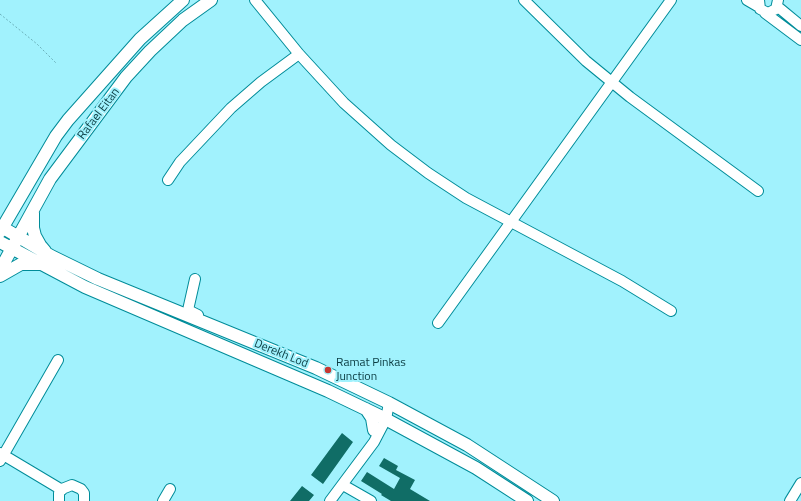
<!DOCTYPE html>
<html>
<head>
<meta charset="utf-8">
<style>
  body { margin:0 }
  canvas { display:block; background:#a1f2fd }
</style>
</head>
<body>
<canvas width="801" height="501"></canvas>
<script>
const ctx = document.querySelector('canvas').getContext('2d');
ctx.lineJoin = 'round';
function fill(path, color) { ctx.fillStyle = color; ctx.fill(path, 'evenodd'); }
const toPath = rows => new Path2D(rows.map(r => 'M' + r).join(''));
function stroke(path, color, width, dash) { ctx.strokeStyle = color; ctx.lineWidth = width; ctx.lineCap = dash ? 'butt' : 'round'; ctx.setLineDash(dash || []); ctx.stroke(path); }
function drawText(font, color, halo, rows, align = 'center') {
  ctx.font = font + ' "Titillium Web",sans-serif'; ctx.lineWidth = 4; ctx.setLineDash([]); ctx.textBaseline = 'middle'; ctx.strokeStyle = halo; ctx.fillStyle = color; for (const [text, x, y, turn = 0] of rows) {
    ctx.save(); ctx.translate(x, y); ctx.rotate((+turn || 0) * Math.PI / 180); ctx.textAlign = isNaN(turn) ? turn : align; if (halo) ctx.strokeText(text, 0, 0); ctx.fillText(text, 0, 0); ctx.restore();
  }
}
fill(toPath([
  [342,433,353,442,323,484,311,475],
  [384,458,398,466,396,470,415,480,410,489,430,501,391,501,381,495,382,494,361,481,367,472,394,489,400,478,379,466],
  [302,486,314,495,309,501,290,501]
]), '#106d66');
const minor = toPath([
  [255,0,299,54,344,103,391,145,428,173,466,198,622,281,671,311],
  [524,0,586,61,630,97,758,191],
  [747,0,759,7],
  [759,0,760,9,768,13,776,9,778,0],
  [778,7,801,26],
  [765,13,801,40],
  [168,180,180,162,231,108,261,82,299,54],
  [195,279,188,310,198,315],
  [438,323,671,0],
  [0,453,62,490],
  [0,461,58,360],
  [343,485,371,501],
  [59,501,59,493,62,489,72,485,81,489,84,493,84,501],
  [163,501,170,489],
  [330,501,374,442,386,419,389,403],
  [790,501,801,483]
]);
const major = toPath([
  [33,213,33,228,35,236,40,245,45,251],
  [0,226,51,256,98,279,316,368,389,403,467,445,553,501],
  [0,232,56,136,68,120,140,39,183,0],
  [0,242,85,287,328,391,380,416,476,468,527,501],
  [0,270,50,179,126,77,150,51,183,20,211,0],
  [0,276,21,264,39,264],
  [366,409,372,418,374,430]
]);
stroke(minor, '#008c99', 12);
stroke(major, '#008c99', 14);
stroke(toPath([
  [0,14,37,44,57,64]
]), '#6bb0ba', 1, [2, 2]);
stroke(minor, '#fff', 10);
stroke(major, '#fff', 12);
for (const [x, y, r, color] of [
  [328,370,4,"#c63833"]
]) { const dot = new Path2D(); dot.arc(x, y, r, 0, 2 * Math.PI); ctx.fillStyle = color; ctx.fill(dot); stroke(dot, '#a1f2fd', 1.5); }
drawText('12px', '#0a3b41', '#a1f2fd', [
  ["Rafael Eitan",99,114,-53],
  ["Derekh Lod",281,354,22]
]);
drawText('12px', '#0a3b41', '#a1f2fd', [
  ["Ramat Pinkas",336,363],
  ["Junction",336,377]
], 'left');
</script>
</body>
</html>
